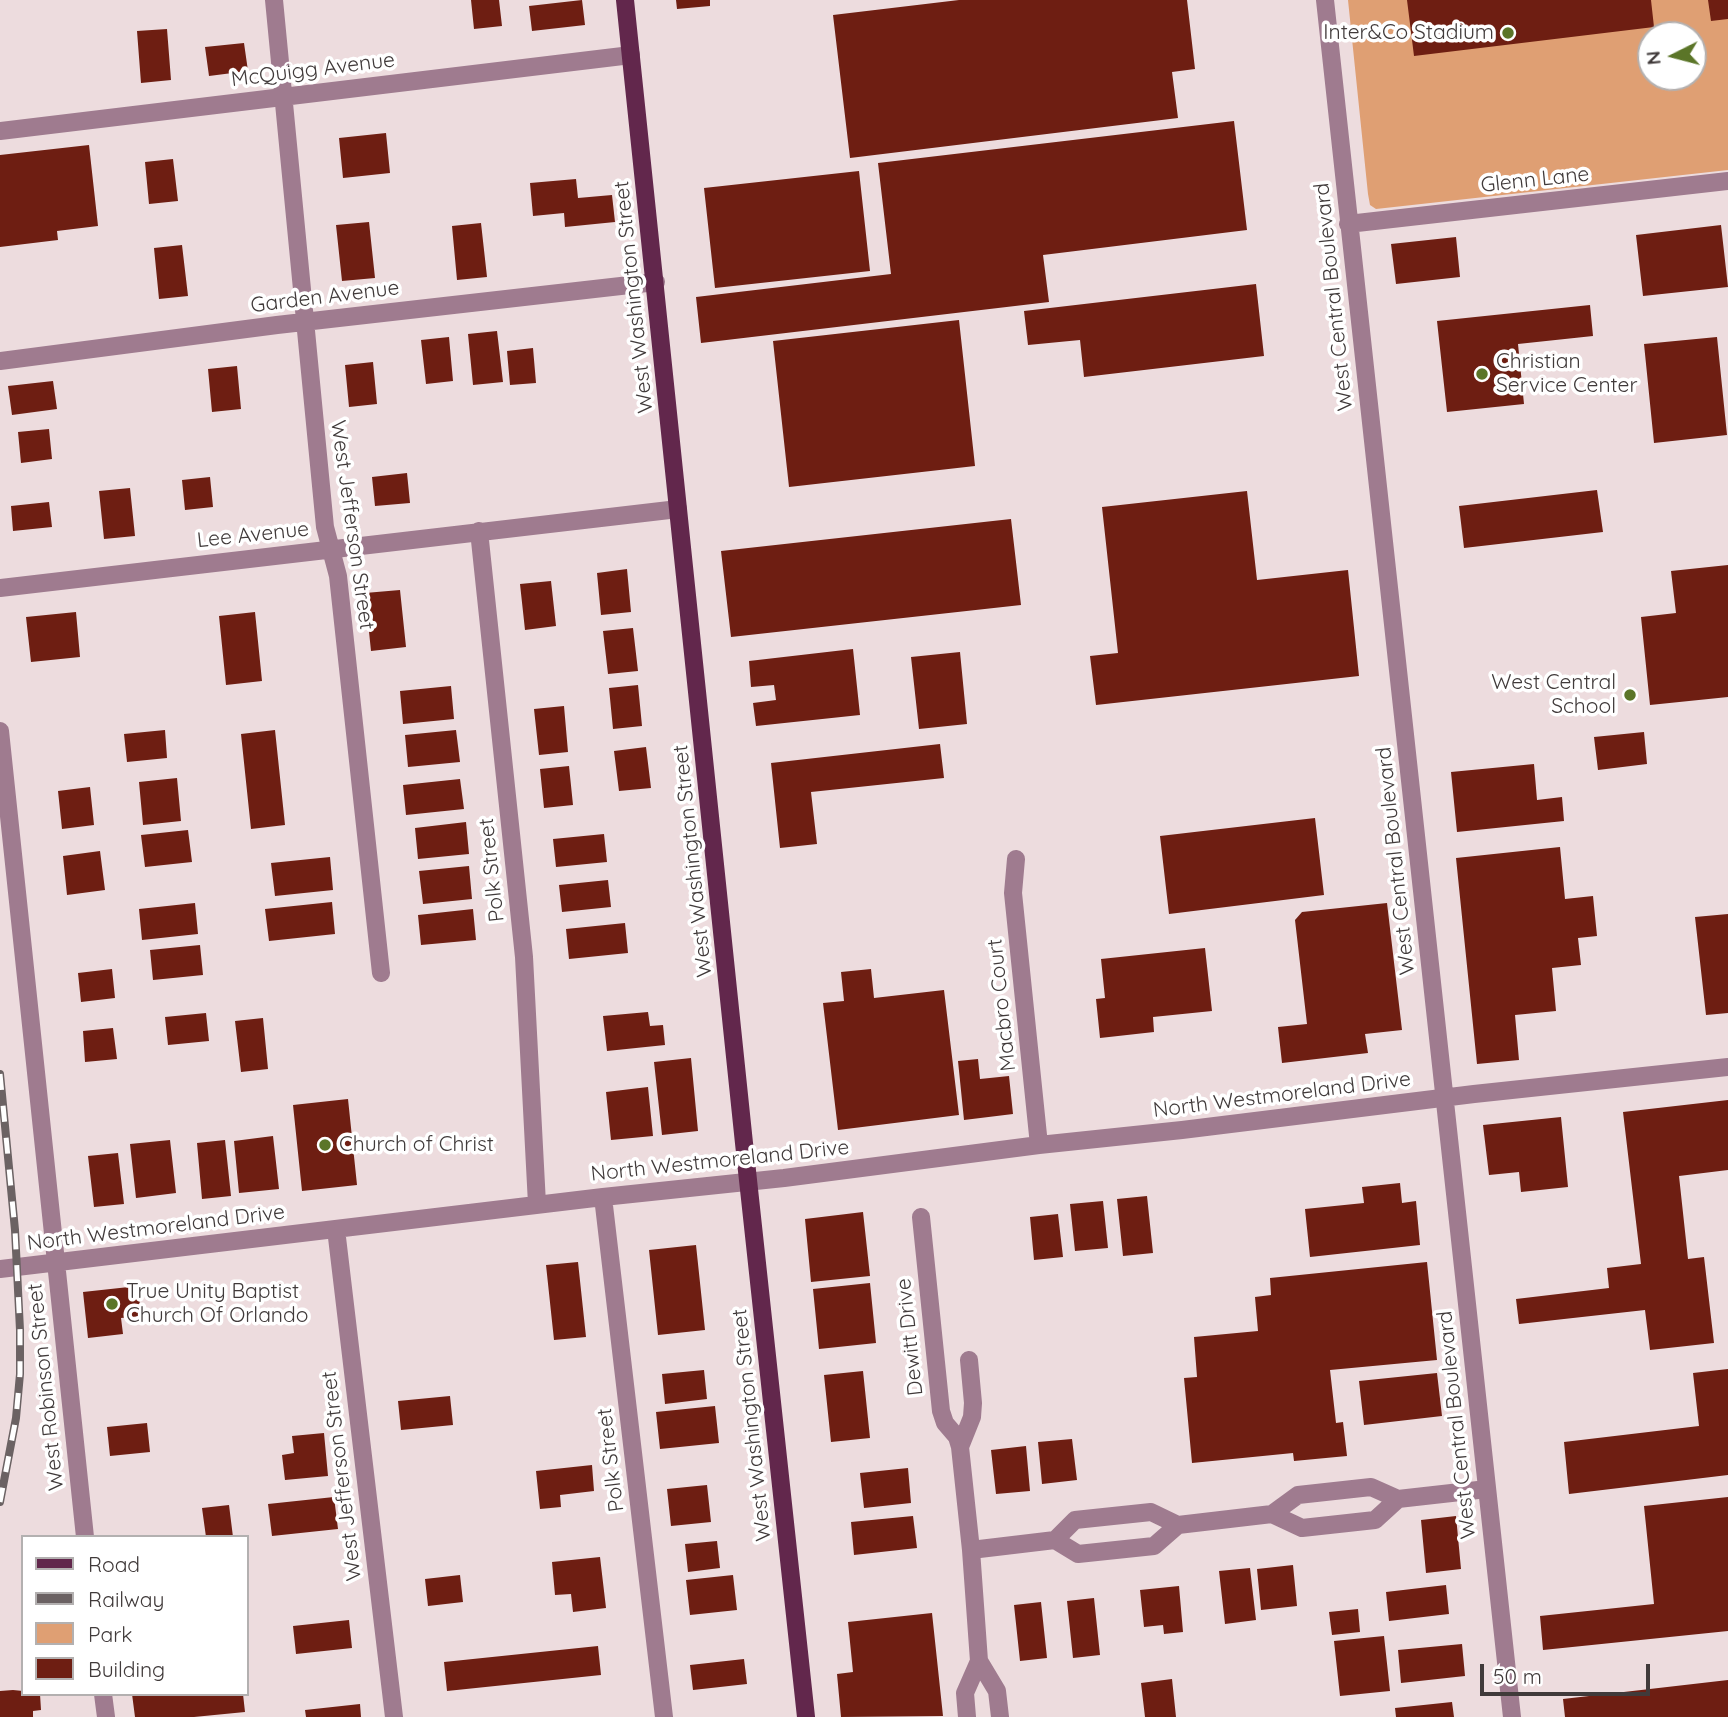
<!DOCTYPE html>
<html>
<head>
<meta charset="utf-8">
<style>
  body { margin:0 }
  #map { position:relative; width:1728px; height:1717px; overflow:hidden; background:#eddcde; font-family:Quicksand,sans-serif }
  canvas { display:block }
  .legend { position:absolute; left:21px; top:1535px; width:228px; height:161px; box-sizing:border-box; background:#fff; border:2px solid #b3b0b0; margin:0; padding:9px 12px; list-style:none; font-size:21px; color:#403a3a }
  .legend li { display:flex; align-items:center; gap:14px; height:35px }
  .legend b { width:35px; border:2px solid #b3b0b0 }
  .north { position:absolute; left:1637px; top:21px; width:70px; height:70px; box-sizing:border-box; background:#fff; border:2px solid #b3b0b0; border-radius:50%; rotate:264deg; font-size:19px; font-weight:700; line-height:28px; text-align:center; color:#403a3a }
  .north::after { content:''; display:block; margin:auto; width:24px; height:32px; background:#5b7528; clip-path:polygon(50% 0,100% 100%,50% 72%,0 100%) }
  .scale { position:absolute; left:1480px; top:1664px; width:170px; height:32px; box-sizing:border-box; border:4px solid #403a3a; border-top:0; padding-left:9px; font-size:21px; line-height:24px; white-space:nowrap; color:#403a3a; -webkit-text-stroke:5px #fff; paint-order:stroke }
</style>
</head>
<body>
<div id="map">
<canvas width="1728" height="1717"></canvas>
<ul class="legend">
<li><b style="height:9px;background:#62274c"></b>Road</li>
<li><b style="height:9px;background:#6b6263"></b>Railway</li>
<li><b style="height:19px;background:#df9f73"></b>Park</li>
<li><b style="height:19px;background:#6e1e12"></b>Building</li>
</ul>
<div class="north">N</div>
<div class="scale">50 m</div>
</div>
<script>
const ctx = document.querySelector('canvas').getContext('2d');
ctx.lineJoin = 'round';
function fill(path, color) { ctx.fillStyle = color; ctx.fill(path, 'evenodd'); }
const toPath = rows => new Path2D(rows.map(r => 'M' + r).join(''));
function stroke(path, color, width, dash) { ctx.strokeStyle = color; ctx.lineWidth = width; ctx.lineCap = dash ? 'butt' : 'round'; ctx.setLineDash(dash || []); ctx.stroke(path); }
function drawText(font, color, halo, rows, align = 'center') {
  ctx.font = font + ' Quicksand,sans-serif'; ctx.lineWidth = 7; ctx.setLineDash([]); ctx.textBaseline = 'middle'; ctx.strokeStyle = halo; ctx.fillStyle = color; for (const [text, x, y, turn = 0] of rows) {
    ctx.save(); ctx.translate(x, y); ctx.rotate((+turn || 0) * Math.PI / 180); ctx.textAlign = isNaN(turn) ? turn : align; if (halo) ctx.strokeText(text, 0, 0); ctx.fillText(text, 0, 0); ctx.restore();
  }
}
fill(toPath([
  [1348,0,1728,0,1728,170,1376,209,1370,205,1368,194],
  [1651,35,1693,35,1693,77,1651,77]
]), '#df9f73');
fill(toPath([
  [471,0,499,0,502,26,474,29],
  [582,0,585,25,532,31,529,6],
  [676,0,710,0,710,6,677,9],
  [959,0,1187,0,1195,69,1172,72,1178,118,850,158,833,15],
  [1407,0,1651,0,1654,27,1414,56],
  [1708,0,1728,0,1728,19,1711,21],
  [167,29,171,80,141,83,137,31],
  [244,43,248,71,209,76,205,47],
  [1234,121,1247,230,1043,255,1049,302,701,343,696,297,891,274,878,163],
  [386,133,390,173,343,178,339,138],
  [89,145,98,226,57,231,58,240,0,247,0,155],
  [173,159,178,201,149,204,145,162],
  [859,171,870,271,715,288,704,188],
  [576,179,578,198,612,195,615,222,565,227,564,213,533,216,530,183],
  [369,222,375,278,342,281,336,225],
  [481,223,487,277,457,280,452,226],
  [1721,225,1728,287,1643,296,1636,235],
  [1456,237,1460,277,1396,284,1391,244],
  [182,245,188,296,159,299,154,248],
  [1256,284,1264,356,1084,377,1080,340,1028,345,1024,311],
  [1590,305,1593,336,1518,344,1524,404,1447,412,1437,321],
  [959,320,975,466,789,487,773,341],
  [497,331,503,382,473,385,468,334],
  [449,337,453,381,426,384,421,340],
  [1717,337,1727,435,1654,443,1644,344],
  [533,348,536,383,510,385,507,351],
  [373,362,377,404,349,407,345,365],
  [237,366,241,409,212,412,208,369],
  [53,381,57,409,12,415,8,386],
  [49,429,52,459,21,463,18,432],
  [407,473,410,503,375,506,372,477],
  [210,477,213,507,185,510,182,480],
  [130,488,135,536,104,539,99,491],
  [1597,490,1603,532,1464,548,1459,506],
  [1247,491,1257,580,1348,570,1359,676,1096,705,1090,656,1118,653,1102,507],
  [49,502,52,527,13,531,11,506],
  [1011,519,1021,605,731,637,721,551],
  [1728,565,1728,697,1650,705,1641,617,1676,613,1671,571],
  [627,569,631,612,601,615,597,573],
  [551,581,556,626,525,630,520,584],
  [400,590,406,647,371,651,365,593],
  [76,612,80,657,31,662,26,617],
  [255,612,262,681,226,685,219,616],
  [633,628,638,671,608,674,603,631],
  [853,649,860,715,756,726,753,703,776,700,774,685,751,687,749,661],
  [960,652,967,724,919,729,911,657],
  [638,685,642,726,613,729,609,688],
  [451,686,454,719,403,724,400,691],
  [564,706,568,752,539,755,534,709],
  [165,730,167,758,127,762,124,734],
  [275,730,285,825,251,829,241,734],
  [456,730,460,762,408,767,405,735],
  [1644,732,1647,764,1598,770,1594,737],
  [940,744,944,778,811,792,817,844,780,848,771,763],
  [646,747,651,788,619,791,614,751],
  [1534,764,1537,800,1562,797,1564,821,1457,832,1451,772],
  [569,766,573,805,544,808,540,769],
  [177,778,181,821,143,825,139,782],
  [460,779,464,809,406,815,403,785],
  [90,787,94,825,62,829,58,791],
  [1315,818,1324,895,1169,914,1160,836],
  [466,822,469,854,418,859,415,828],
  [188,830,192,862,145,867,141,835],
  [604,834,607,862,556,867,553,839],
  [1560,847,1565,899,1593,896,1597,936,1578,938,1581,965,1552,968,1556,1011,1515,1015,1519,1060,1477,1064,1456,858],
  [100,851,105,890,67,895,63,856],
  [330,857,333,890,275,896,271,863],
  [469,866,472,899,423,904,419,871],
  [608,880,611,907,562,912,559,885],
  [332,902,335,934,269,941,265,909],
  [195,903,198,934,142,940,139,909],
  [1387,903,1402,1030,1365,1034,1368,1053,1282,1063,1278,1027,1307,1024,1295,920,1302,912],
  [473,909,476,940,421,945,418,915],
  [1728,914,1728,1013,1706,1015,1695,917],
  [625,923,628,953,569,959,566,929],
  [200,945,203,975,153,980,150,950],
  [1205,948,1212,1011,1153,1017,1154,1032,1100,1038,1096,999,1105,998,1101,959],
  [112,969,115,998,81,1002,78,973],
  [871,969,874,998,944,990,959,1115,838,1130,823,1003,844,1001,841,972],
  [648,1012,650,1026,663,1025,665,1045,607,1051,603,1016],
  [206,1013,209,1041,168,1045,165,1017],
  [263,1018,268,1069,241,1072,235,1021],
  [113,1028,117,1059,85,1062,83,1031],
  [691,1058,698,1131,662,1135,654,1062],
  [978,1059,980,1079,1009,1076,1013,1114,964,1120,958,1061],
  [648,1087,653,1136,611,1140,606,1092],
  [348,1099,357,1185,302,1191,293,1105],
  [1728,1100,1728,1170,1679,1176,1688,1259,1704,1257,1714,1343,1650,1350,1645,1310,1519,1324,1516,1299,1609,1288,1607,1268,1641,1264,1623,1112],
  [1561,1117,1568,1187,1521,1192,1519,1172,1489,1175,1483,1125],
  [273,1136,279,1189,239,1193,234,1141],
  [170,1140,176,1193,136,1198,130,1144],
  [225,1140,231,1196,202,1199,197,1143],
  [118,1153,124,1204,94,1207,88,1156],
  [1400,1183,1402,1203,1416,1201,1420,1245,1310,1257,1305,1209,1364,1203,1362,1187],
  [1147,1196,1153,1253,1123,1256,1117,1199],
  [1103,1201,1108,1248,1075,1251,1070,1204],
  [863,1212,870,1276,811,1282,805,1219],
  [1058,1214,1063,1257,1034,1260,1030,1217],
  [696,1245,705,1330,658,1335,649,1250],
  [578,1262,586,1337,554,1340,546,1265],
  [1427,1262,1437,1360,1330,1370,1336,1423,1343,1422,1347,1456,1294,1461,1293,1453,1192,1463,1184,1378,1197,1377,1194,1337,1258,1331,1255,1297,1271,1295,1270,1278],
  [870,1283,876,1343,819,1349,813,1289],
  [138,1286,141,1316,121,1318,123,1334,88,1338,83,1292],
  [1728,1369,1728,1475,1569,1494,1564,1442,1699,1426,1693,1373],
  [704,1370,707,1399,665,1404,662,1374],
  [863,1371,870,1438,831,1442,824,1375],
  [1437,1373,1442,1416,1364,1425,1359,1381],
  [450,1396,453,1425,401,1430,398,1401],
  [715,1406,719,1443,660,1449,656,1412],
  [147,1423,150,1452,110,1456,107,1427],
  [324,1433,328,1476,285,1480,282,1455,294,1453,292,1436],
  [1072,1439,1077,1480,1042,1484,1038,1442],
  [1026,1446,1030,1491,996,1494,991,1450],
  [592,1465,594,1491,560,1495,561,1507,540,1509,536,1471],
  [908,1468,911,1503,864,1508,860,1473],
  [707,1485,711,1522,671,1526,667,1489],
  [334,1497,338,1529,272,1536,268,1504],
  [1728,1497,1728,1631,1543,1650,1540,1616,1654,1604,1644,1506],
  [229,1505,233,1537,206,1537,202,1508],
  [913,1516,917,1548,854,1555,851,1522],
  [1456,1516,1461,1569,1426,1573,1421,1520],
  [717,1541,720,1568,688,1572,685,1544],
  [600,1557,606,1608,573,1612,571,1594,555,1595,552,1562],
  [1293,1565,1297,1606,1261,1610,1257,1569],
  [1250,1568,1256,1620,1225,1624,1219,1571],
  [460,1575,463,1602,428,1606,425,1579],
  [733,1575,737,1610,690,1615,686,1580],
  [1446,1585,1449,1614,1389,1621,1386,1592],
  [1179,1586,1183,1632,1164,1634,1163,1625,1144,1627,1140,1590],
  [1094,1598,1100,1655,1073,1658,1067,1601],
  [1041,1602,1047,1658,1020,1661,1014,1605],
  [1358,1609,1360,1632,1332,1635,1329,1612],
  [932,1613,943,1716,841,1717,837,1674,853,1672,848,1622],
  [349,1620,352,1648,296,1654,293,1626],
  [1384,1636,1390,1691,1340,1696,1334,1641],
  [1462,1644,1465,1676,1401,1683,1398,1650],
  [598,1646,601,1675,447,1691,444,1662],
  [744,1659,747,1684,693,1690,690,1665],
  [1172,1679,1176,1717,1145,1717,1141,1683],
  [1728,1680,1728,1717,1565,1717,1563,1699],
  [13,1690,23,1691,23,1694,40,1694,41,1710,33,1711,33,1717,0,1717,0,1691],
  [132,1694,243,1694,245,1712,194,1717,135,1717],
  [1452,1702,1454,1717,1396,1717,1395,1708],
  [360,1704,361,1717,306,1717,305,1710]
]), '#6e1e12');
stroke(toPath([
  [274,0,325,527,338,576,381,973],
  [1325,0,1512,1717],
  [0,131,631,55],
  [1348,224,1728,181],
  [0,361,277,325,656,282],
  [479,531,524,957,537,1204],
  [0,588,678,509],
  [0,731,85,1537],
  [1016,859,1013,893,1039,1145],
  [603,1197,664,1717],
  [921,1217,941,1411,945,1423,957,1437,960,1447,971,1550,979,1661],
  [336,1229,394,1717],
  [0,1269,603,1197,784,1178,1039,1145,1182,1130,1474,1094,1728,1067],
  [960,1447,972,1417,973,1403,969,1360],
  [1272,1514,1302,1528,1375,1520,1398,1499],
  [1055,1540,1078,1554,1154,1546,1178,1525],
  [971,1550,1055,1540,1075,1520,1151,1512,1178,1525,1272,1514,1298,1495,1371,1487,1398,1499,1487,1489],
  [103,1694,106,1717],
  [967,1717,965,1693,979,1661,997,1691,1000,1717]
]), '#9f7b8f', 18);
stroke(toPath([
  [625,0,744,1143,806,1717]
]), '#62274c', 18);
const rail = toPath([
  [0,1074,15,1230,20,1330,20,1374,16,1418,0,1502]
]);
stroke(rail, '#6b6263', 8);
stroke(rail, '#fff', 5, [16]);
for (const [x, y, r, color] of [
  [1508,33,7,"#5b7528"],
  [1482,374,7,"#5b7528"],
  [1630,695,7,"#5b7528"],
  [325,1145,7,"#5b7528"],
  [112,1304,7,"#5b7528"]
]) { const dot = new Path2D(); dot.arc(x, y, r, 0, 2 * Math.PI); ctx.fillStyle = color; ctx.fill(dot); stroke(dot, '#fff', 2.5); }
drawText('21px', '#403a3a', '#fff', [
  ["Inter&Co Stadium",1494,33,"right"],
  ["Christian",1496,362],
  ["Service Center",1496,386],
  ["West Central",1616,683,"right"],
  ["School",1616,707,"right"],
  ["Church of Christ",339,1145],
  ["True Unity Baptist",126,1292],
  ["Church Of Orlando",126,1316]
], 'left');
drawText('21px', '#403a3a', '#fff', [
  ["McQuigg Avenue",313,70,-7],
  ["Glenn Lane",1535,180,-6],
  ["Garden Avenue",325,297,-7],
  ["West Washington Street",634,297,-96],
  ["West Central Boulevard",1334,297,-96],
  ["West Jefferson Street",352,525,82],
  ["Lee Avenue",253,535,-6],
  ["West Washington Street",693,861,-96],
  ["West Central Boulevard",1396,861,-96],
  ["Polk Street",492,870,-96],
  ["Macbro Court",1002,1005,-96],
  ["North Westmoreland Drive",1282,1095,-7],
  ["North Westmoreland Drive",720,1161,-6],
  ["North Westmoreland Drive",156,1228,-7],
  ["Dewitt Drive",910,1337,-96],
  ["West Robinson Street",46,1387,-96],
  ["West Washington Street",752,1425,-96],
  ["West Central Boulevard",1457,1425,-96],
  ["Polk Street",611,1460,-97],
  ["West Jefferson Street",342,1476,-97]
]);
</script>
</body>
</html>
